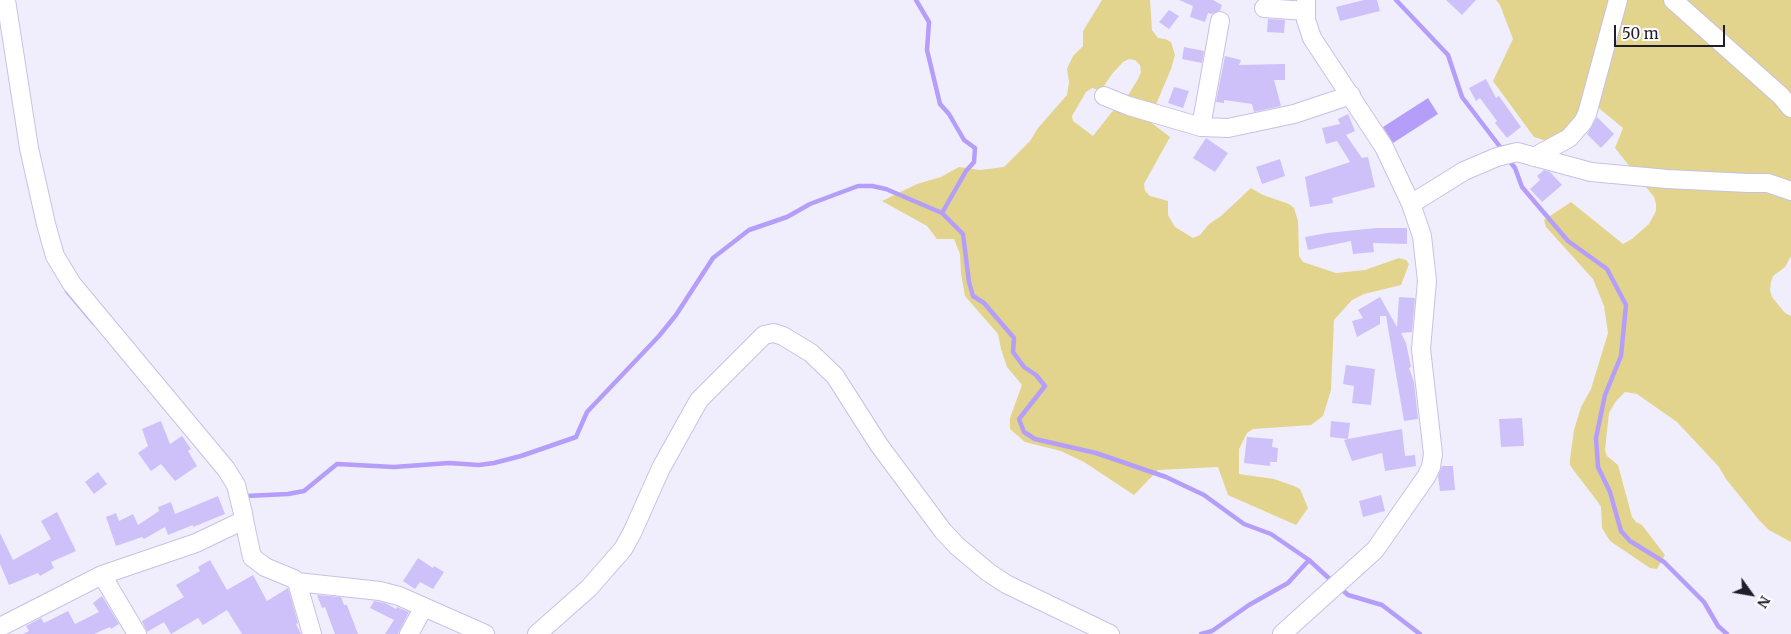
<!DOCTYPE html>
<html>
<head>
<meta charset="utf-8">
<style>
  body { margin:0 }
  #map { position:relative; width:1791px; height:634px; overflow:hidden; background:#f0eefc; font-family:Merriweather,serif }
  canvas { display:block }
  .north { position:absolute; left:1726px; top:569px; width:50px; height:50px; -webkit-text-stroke:4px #fff; paint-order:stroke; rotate:122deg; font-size:14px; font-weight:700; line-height:20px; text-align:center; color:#211e2b }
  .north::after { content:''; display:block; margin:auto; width:18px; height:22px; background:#211e2b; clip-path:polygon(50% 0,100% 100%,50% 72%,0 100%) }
  .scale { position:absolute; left:1614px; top:25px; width:111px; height:22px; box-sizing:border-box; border:2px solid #211e2b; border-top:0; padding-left:6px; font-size:15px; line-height:18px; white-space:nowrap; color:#211e2b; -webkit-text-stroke:4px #fff; paint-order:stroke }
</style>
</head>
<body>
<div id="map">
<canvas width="1791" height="634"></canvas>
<div class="north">N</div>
<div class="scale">50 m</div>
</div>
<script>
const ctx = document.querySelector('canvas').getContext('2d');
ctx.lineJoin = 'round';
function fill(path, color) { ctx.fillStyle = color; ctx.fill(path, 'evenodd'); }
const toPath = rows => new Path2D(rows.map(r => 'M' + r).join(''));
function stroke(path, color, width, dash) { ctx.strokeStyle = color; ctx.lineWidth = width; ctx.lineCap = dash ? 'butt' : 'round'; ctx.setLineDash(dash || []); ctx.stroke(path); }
fill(toPath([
  [1102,0,1150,0,1152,30,1158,38,1165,39,1171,42,1175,55,1171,69,1149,121,1170,137,1144,184,1145,191,1150,196,1168,201,1168,215,1175,227,1193,238,1200,235,1209,224,1221,216,1251,188,1263,195,1289,204,1294,208,1298,221,1299,256,1303,262,1336,273,1365,270,1399,258,1406,260,1409,264,1401,285,1364,294,1352,300,1334,320,1331,390,1323,416,1311,425,1253,429,1247,433,1239,449,1239,474,1274,479,1294,486,1300,489,1308,508,1296,525,1228,495,1218,467,1158,470,1134,495,1084,462,1061,451,1025,442,1010,429,1010,418,1022,385,1007,367,1001,349,998,334,965,296,961,274,960,254,954,239,937,239,927,226,882,201,917,184,941,177,959,167,980,170,1004,167,1030,141,1038,128,1067,95,1069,82,1067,69,1073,56,1083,46,1083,31],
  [1129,59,1135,60,1140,65,1141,72,1138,79,1127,97,1111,113,1093,136,1073,121,1072,116,1086,92,1092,88,1099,90,1104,86,1112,74,1123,62],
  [1496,0,1791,0,1791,256,1785,267,1773,276,1771,282,1770,290,1772,297,1785,313,1791,316,1791,542,1769,530,1759,520,1726,479,1719,467,1677,422,1637,394,1625,392,1616,401,1609,413,1605,450,1607,456,1618,465,1632,517,1636,522,1642,525,1665,555,1657,569,1650,568,1610,541,1602,528,1601,507,1598,502,1574,471,1570,465,1570,459,1574,430,1581,407,1591,389,1608,333,1604,306,1593,279,1546,227,1544,220,1571,202,1623,244,1632,239,1649,224,1656,211,1656,204,1654,197,1615,148,1623,128,1595,105,1553,143,1534,137,1493,81,1513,39,1500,5]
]), '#e2d48d');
fill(toPath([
  [1428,98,1438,114,1393,143,1383,127]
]), '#b59ef9');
stroke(toPath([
  [916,0,929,22,927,50,940,104,949,114,964,140,975,148,974,162,966,171,942,213],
  [1396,0,1448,55,1462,97,1504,152],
  [1508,159,1515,168,1522,187,1568,241,1607,269,1626,305,1621,356,1605,395,1596,438,1598,467,1610,492,1621,531,1630,541,1664,562,1704,602,1718,626,1727,634],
  [67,291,94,323],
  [243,494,246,496,288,494,304,491,337,464,394,467,449,463,479,465,494,463,521,456,576,437,587,412,659,336,676,315,713,258,749,230,787,217,810,204,858,186,872,186,886,189,942,213,963,234,969,282,973,296,984,303,1014,338,1013,352,1024,367,1036,375,1045,386,1019,419,1024,432,1035,439,1096,453,1166,477,1204,495,1244,524,1271,534,1309,560,1333,582],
  [1339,587,1348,595,1382,605,1420,634],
  [1201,634,1212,631,1249,605,1288,583,1309,560]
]), '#b59ef9', 4.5);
fill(toPath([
  [1179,0,1213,0,1222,5,1220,11,1212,14,1208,13,1205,22,1190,17,1193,6],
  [1364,0,1377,0,1380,11,1340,21,1336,7],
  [1446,0,1476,0,1462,15],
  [1169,10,1179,16,1169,29,1159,22],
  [1268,19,1285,20,1284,33,1267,32],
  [1184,47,1204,51,1202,63,1182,59],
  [1225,56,1241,60,1239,65,1285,64,1285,80,1274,80,1281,106,1254,112,1252,104,1224,100,1224,103,1216,102],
  [1486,79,1496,98,1499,96,1521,127,1507,138,1495,123,1497,121,1480,98,1476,101,1469,88],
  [1174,87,1189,91,1183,108,1168,103],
  [1348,114,1355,131,1346,135,1362,158,1368,157,1375,187,1332,198,1333,203,1310,207,1305,177,1350,162,1337,141,1326,144,1322,128,1340,124,1338,119],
  [1597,117,1614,134,1601,148,1587,134],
  [1206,138,1228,153,1215,172,1193,158],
  [1280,159,1285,176,1262,184,1256,167],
  [1544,170,1550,172,1562,185,1542,202,1530,189,1540,180,1537,176],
  [1376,228,1407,228,1407,244,1373,243,1374,252,1353,254,1351,241,1308,250,1305,237,1327,233],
  [1380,297,1397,327,1399,297,1415,298,1412,332,1401,333,1406,343,1411,367,1409,368,1414,382,1418,419,1404,421,1386,316,1380,316,1380,324,1357,337,1352,321,1363,318,1358,310],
  [1346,365,1375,369,1371,405,1352,403,1354,386,1343,384],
  [1522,418,1524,446,1501,447,1499,419],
  [161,421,170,444,182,436,191,449,188,451,197,466,175,481,161,464,151,471,138,453,148,446,142,429],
  [1331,421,1350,423,1348,439,1402,429,1405,456,1415,455,1416,466,1385,471,1382,453,1352,461,1344,440,1348,439,1330,437],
  [1247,437,1273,439,1272,447,1278,448,1277,462,1270,462,1270,466,1244,463],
  [1442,466,1453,466,1455,490,1440,491,1438,476],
  [98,472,107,484,94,494,85,482],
  [1381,495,1385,511,1363,517,1359,501],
  [218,496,225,514,193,527,193,525,168,535,165,527,144,539,142,537,116,546,106,517,116,513,119,521,133,514,138,525,159,511,158,507,171,502,175,514],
  [57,512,76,551,51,562,54,568,40,576,38,573,9,585,0,564,0,533,13,560,51,539,41,521],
  [418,558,433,568,434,566,444,572,433,589,420,582,415,589,403,581],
  [210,560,227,590,253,575,267,601,288,588,298,623,296,624,301,634,242,634,227,610,203,625,198,618,171,634,164,622,147,632,142,621,184,597,176,585,200,571,198,567],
  [317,595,341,597,344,605,347,605,358,634,335,634,325,607,322,608],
  [102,596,119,624,111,629,110,627,94,634,23,634,29,631,26,626,41,618,44,623,68,611,75,624,99,612,93,603],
  [374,601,385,603,396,609,397,607,409,612,398,634,385,634,394,620,370,608]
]), '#cec1f9');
const street = toPath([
  [1673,0,1781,96,1791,108],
  [1264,8,1305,11],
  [1104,96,1129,106,1201,127,1228,128,1294,114,1351,95],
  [1201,127,1220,21],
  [1534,157,1569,138,1583,122,1587,114,1618,0],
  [1411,204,1464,171,1497,157,1517,152,1591,172,1667,179,1748,183,1768,183,1791,191],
  [244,520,252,557,265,567,294,579,297,582,380,591,399,596,485,634],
  [102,575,137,634],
  [297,582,312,634],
  [0,627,102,575,196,543,244,520,243,513,236,485,226,469,72,284,55,256,46,224,29,148,6,0],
  [409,634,424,607],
  [537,634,589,588,623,549,632,533,661,468,699,400,764,335,774,333,783,336,811,353,835,376,879,445,943,531,957,546,988,572,1006,584,1110,634],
  [1282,634,1375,550,1426,477,1431,467,1433,454,1421,349,1427,281,1422,236,1411,204,1384,147,1312,38,1306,20,1306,0]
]);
stroke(street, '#c8c1e4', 20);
stroke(street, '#fff', 18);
</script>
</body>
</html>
